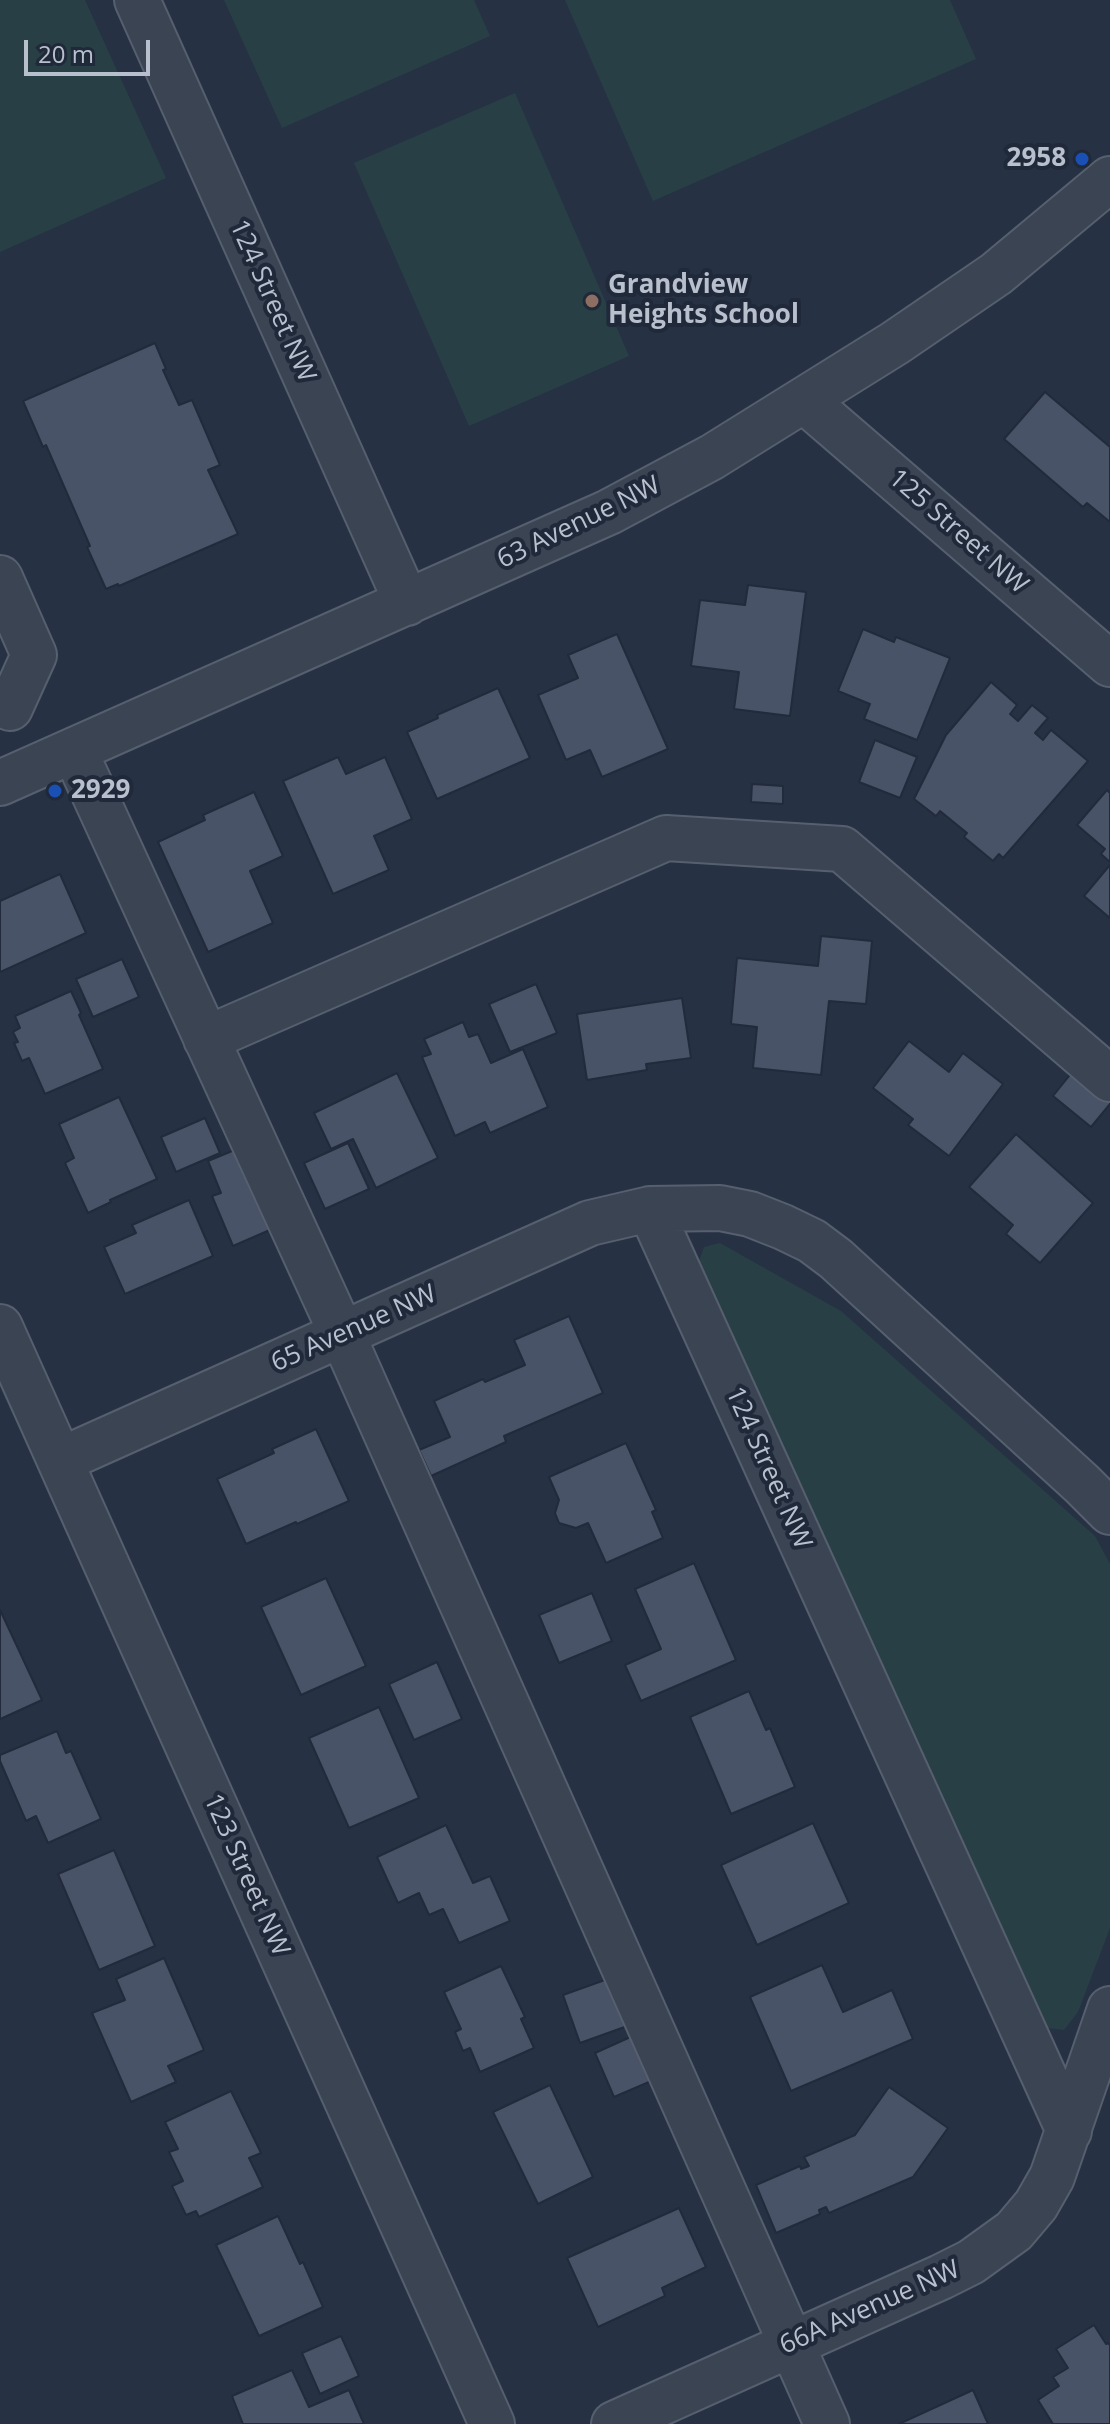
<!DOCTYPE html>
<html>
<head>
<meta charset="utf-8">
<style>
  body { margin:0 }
  #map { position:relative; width:1110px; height:2424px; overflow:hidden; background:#263144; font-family:"Open Sans",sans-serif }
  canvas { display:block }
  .scale { position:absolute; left:24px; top:40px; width:126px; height:36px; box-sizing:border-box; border:4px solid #b8bfcd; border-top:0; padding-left:10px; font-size:24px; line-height:28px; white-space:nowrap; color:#b8bfcd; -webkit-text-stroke:6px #1f2939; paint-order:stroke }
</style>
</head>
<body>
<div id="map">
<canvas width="1110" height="2424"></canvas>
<div class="scale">20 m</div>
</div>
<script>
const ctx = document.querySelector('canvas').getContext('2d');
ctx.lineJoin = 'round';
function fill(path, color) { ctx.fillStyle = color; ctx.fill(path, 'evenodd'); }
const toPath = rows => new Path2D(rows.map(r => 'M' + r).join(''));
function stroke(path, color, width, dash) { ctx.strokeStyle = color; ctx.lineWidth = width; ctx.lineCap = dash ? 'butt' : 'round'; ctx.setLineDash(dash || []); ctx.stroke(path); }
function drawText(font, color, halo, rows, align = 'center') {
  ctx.font = font + ' "Open Sans",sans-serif'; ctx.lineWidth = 8; ctx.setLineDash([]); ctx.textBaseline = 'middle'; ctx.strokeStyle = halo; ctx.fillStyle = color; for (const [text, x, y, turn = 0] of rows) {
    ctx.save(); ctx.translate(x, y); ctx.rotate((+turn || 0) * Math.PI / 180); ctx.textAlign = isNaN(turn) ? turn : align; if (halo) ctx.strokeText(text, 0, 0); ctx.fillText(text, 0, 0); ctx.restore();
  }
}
fill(toPath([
  [0,0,85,0,166,178,0,252],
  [224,0,474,0,490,36,282,128],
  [565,0,950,0,976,59,653,201],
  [515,93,629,356,469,426,354,163],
  [720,1243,841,1311,1095,1536,1110,1564,1110,1928,1078,2012,1064,2030,1048,2028,1037,2012,699,1261,704,1247]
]), '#284045');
const building = toPath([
  [155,343,166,369,163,370,179,405,192,400,220,465,208,470,238,534,119,586,118,584,106,589,87,547,90,546,46,445,43,447,23,401,155,343],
  [1045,392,1110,447,1110,522,1087,503,1083,507,1004,439,1045,392],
  [748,585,806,592,790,716,734,709,739,672,691,666,700,600,745,605,748,585],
  [863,629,894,642,896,637,950,658,917,740,864,719,870,704,838,691,863,629],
  [617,634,668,749,602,777,590,750,566,760,538,695,578,678,568,655,617,634],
  [991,682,1017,705,1010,714,1018,721,1032,705,1048,718,1035,733,1043,740,1051,730,1088,761,1003,858,999,854,993,861,964,837,967,833,940,811,936,816,914,799,946,735,991,682],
  [498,688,530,758,437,799,407,732,438,718,437,715,498,688],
  [875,740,917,757,900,798,859,782,875,740],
  [338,757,346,774,385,757,412,819,374,836,389,870,333,894,283,781,338,757],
  [752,784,783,786,783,804,751,802,752,784],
  [1107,790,1110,793,1110,862,1101,854,1105,849,1077,825,1107,790],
  [254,792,283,856,250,871,273,923,208,952,158,842,205,820,203,815,254,792],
  [1110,865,1110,918,1084,896,1110,865],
  [60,874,86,933,0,972,0,901,60,874],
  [821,936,872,941,866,1004,829,1001,821,1075,753,1068,757,1027,731,1024,737,958,818,966,821,936],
  [122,959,139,997,93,1017,76,979,122,959],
  [536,984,557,1033,510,1052,489,1004,536,984],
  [71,991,81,1013,79,1015,103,1069,45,1094,29,1058,22,1061,14,1043,18,1042,13,1032,20,1028,15,1016,71,991],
  [682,998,691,1058,646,1064,647,1070,587,1080,577,1014,682,998],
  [463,1022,469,1037,478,1034,491,1063,523,1049,548,1107,490,1133,485,1122,455,1136,422,1057,431,1054,424,1039,463,1022],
  [909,1041,949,1072,963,1053,1003,1084,949,1156,908,1125,913,1119,873,1088,909,1041],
  [1081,1061,1110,1085,1110,1104,1091,1127,1053,1096,1081,1061],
  [397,1073,438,1158,376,1188,353,1139,331,1149,314,1113,397,1073],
  [119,1097,157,1179,110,1200,111,1202,88,1213,65,1163,74,1158,59,1124,119,1097],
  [205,1118,220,1153,176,1172,161,1137,205,1118],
  [1016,1134,1093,1203,1040,1263,1006,1234,1013,1225,969,1187,1016,1134],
  [348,1143,369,1189,325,1209,304,1163,348,1143],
  [244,1146,279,1226,233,1246,212,1196,221,1193,208,1161,244,1146],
  [189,1200,213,1256,125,1294,104,1247,136,1233,132,1225,189,1200],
  [569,1316,603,1393,504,1436,506,1442,431,1476,419,1450,450,1437,434,1401,483,1379,485,1382,525,1365,514,1340,569,1316],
  [316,1429,349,1501,297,1524,296,1522,246,1544,217,1479,274,1453,272,1449,316,1429],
  [626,1443,656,1510,652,1512,663,1538,606,1563,588,1523,576,1528,559,1523,555,1513,559,1500,549,1477,626,1443],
  [694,1563,736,1660,641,1701,625,1665,661,1649,635,1589,694,1563],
  [326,1578,366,1666,301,1695,261,1607,326,1578],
  [592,1593,612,1641,559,1663,539,1615,592,1593],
  [0,1610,42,1700,0,1719,0,1610],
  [437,1662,462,1719,414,1740,389,1684,437,1662],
  [749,1691,766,1730,770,1728,795,1787,731,1814,690,1717,749,1691],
  [379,1707,419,1798,349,1828,309,1738,379,1707],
  [57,1731,66,1753,71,1751,101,1819,48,1843,36,1816,26,1821,0,1761,0,1755,57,1731],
  [813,1823,849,1903,757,1945,721,1865,813,1823],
  [446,1825,473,1883,490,1876,510,1921,459,1943,443,1909,429,1915,419,1893,398,1903,377,1857,446,1825],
  [114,1850,155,1946,99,1970,58,1874,114,1850],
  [164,1958,204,2050,168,2066,176,2082,131,2102,92,2013,125,2000,116,1979,164,1958],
  [822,1965,843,2012,892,1990,913,2039,791,2091,750,1997,822,1965],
  [501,1966,525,2017,521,2019,534,2048,480,2072,470,2048,463,2051,455,2032,461,2029,444,1992,501,1966],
  [616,1976,633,2024,580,2043,563,1995,616,1976],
  [637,2034,656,2079,614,2097,595,2053,637,2034],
  [550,2085,593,2177,538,2204,493,2112,550,2085],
  [889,2087,948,2128,913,2177,829,2213,826,2207,819,2210,820,2214,776,2233,756,2185,800,2166,801,2169,809,2166,804,2157,855,2135,889,2087],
  [231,2091,261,2153,249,2158,263,2187,199,2217,196,2211,186,2215,172,2186,183,2181,169,2152,178,2149,165,2122,231,2091],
  [679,2208,706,2267,662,2288,665,2296,598,2327,567,2258,679,2208],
  [278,2216,300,2264,303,2262,323,2307,259,2336,216,2245,278,2216],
  [1094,2325,1106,2344,1108,2343,1110,2345,1110,2424,1053,2424,1038,2400,1059,2386,1053,2377,1068,2368,1056,2349,1094,2325],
  [341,2336,359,2376,320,2394,302,2353,341,2336],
  [292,2370,309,2407,349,2390,364,2424,243,2424,232,2396,292,2370],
  [973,2390,988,2424,899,2424,973,2390]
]);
fill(building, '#485368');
stroke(building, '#212b3b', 2);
const minor = toPath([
  [137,0,407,603],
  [805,401,1110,664],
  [0,578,34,655,10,708],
  [74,750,342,1334,827,2424],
  [0,783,609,512,712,457,895,343,996,274,1110,179],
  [206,1039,666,838,842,849,1110,1079],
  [650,1209,1069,2131],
  [0,1327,492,2424],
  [61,1460,590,1223,650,1209,720,1208,750,1214,783,1227,812,1241,836,1259,1082,1484,1110,1512],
  [614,2424,941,2277,971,2262,1014,2231,1036,2205,1052,2177,1110,2009]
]);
stroke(minor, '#565f6e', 48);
stroke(minor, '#3b4453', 44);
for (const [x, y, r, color] of [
  [1082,159,8,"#1a4fb4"],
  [592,301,8,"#8d6e63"],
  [55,791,8,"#1a4fb4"]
]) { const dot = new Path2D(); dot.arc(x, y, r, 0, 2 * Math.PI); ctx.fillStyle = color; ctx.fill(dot); stroke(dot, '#1f2939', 3); }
drawText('bold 26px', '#b8bfcd', '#1f2939', [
  ["2958",1066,159,"right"],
  ["Grandview",608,286],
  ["Heights School",608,316],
  ["2929",71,791]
], 'left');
drawText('26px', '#b8bfcd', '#1f2939', [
  ["124 Street NW",272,301,66],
  ["63 Avenue NW",579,523,-26],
  ["125 Street NW",958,532,41],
  ["65 Avenue NW",354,1329,-24],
  ["124 Street NW",768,1468,66],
  ["123 Street NW",246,1875,66],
  ["66A Avenue NW",870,2308,-24]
]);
</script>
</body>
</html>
